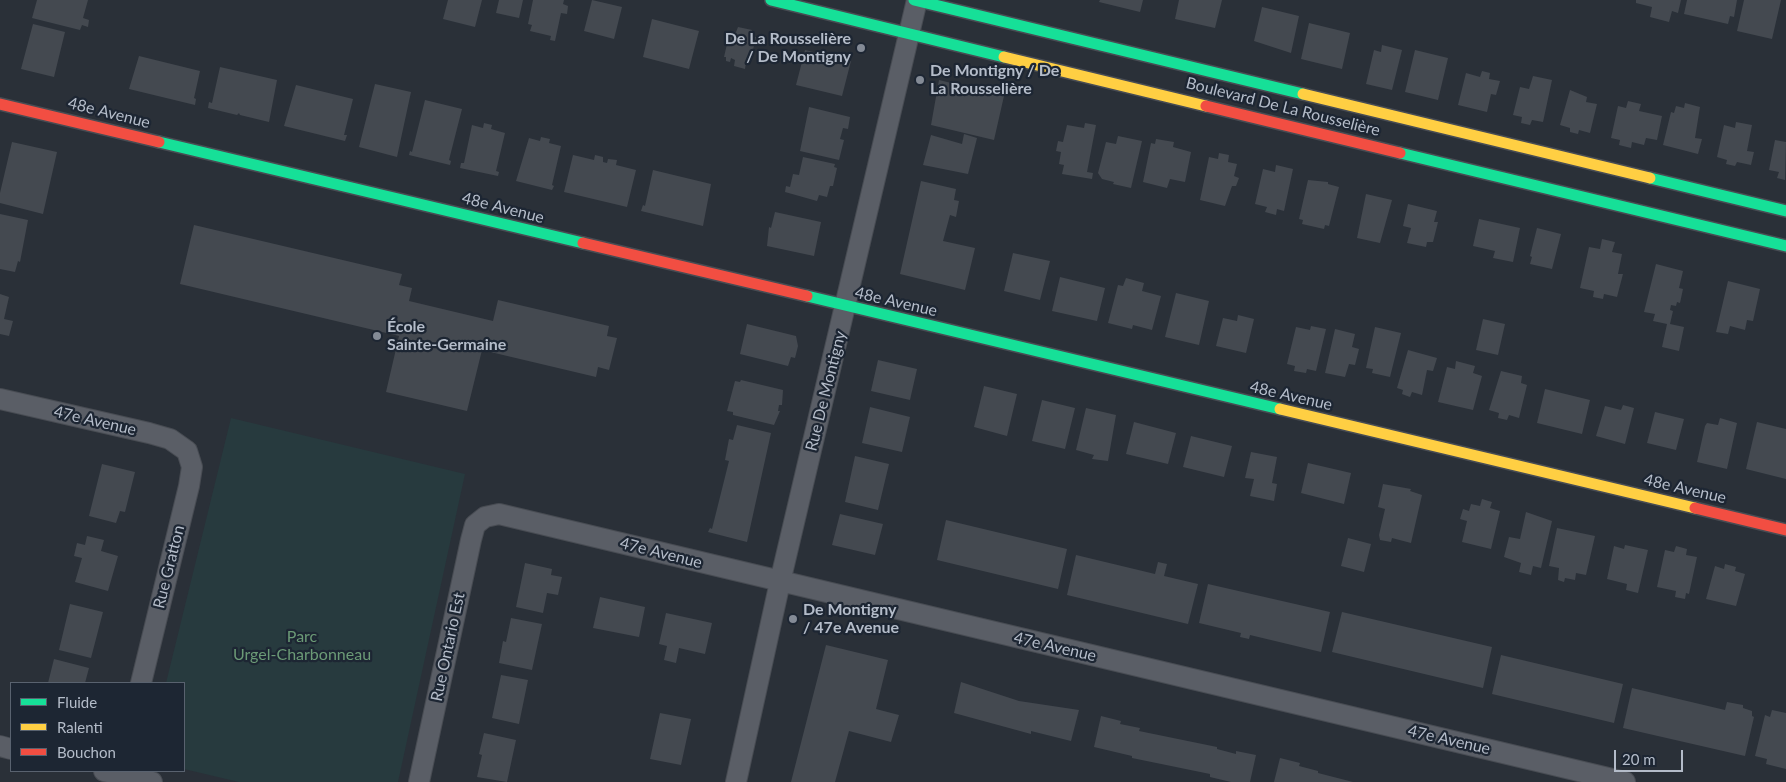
<!DOCTYPE html>
<html>
<head>
<meta charset="utf-8">
<style>
  body { margin:0 }
  #map { position:relative; width:1786px; height:782px; overflow:hidden; background:#2a3038; font-family:Lato,sans-serif }
  canvas { display:block }
  .legend { position:absolute; left:10px; top:682px; width:175px; height:90px; box-sizing:border-box; background:#1d2633; border:1px solid #59626f; margin:0; padding:6px 9px; list-style:none; font-size:15px; color:#b4bcc9 }
  .legend li { display:flex; align-items:center; gap:10px; height:25px }
  .legend b { width:25px; border:1px solid #59626f }
  .scale { position:absolute; left:1614px; top:750px; width:69px; height:22px; box-sizing:border-box; border:2px solid #b4bcc9; border-top:0; padding-left:6px; font-size:15px; line-height:18px; white-space:nowrap; color:#b4bcc9; -webkit-text-stroke:4px #1d2633; paint-order:stroke }
</style>
</head>
<body>
<div id="map">
<canvas width="1786" height="782"></canvas>
<ul class="legend">
<li><b style="height:6px;background:#16e098"></b>Fluide</li>
<li><b style="height:6px;background:#ffcf43"></b>Ralenti</li>
<li><b style="height:6px;background:#f24e42"></b>Bouchon</li>
</ul>
<div class="scale">20 m</div>
</div>
<script>
const ctx = document.querySelector('canvas').getContext('2d');
ctx.lineJoin = 'round';
function fill(path, color) { ctx.fillStyle = color; ctx.fill(path, 'evenodd'); }
const toPath = rows => new Path2D(rows.map(r => 'M' + r).join(''));
function stroke(path, color, width, dash) { ctx.strokeStyle = color; ctx.lineWidth = width; ctx.lineCap = dash ? 'butt' : 'round'; ctx.setLineDash(dash || []); ctx.stroke(path); }
function drawText(font, color, halo, rows, align = 'center') {
  ctx.font = font + ' Lato,sans-serif'; ctx.lineWidth = 4.5; ctx.setLineDash([]); ctx.textBaseline = 'middle'; ctx.strokeStyle = halo; ctx.fillStyle = color; for (const [text, x, y, turn = 0] of rows) {
    ctx.save(); ctx.translate(x, y); ctx.rotate((+turn || 0) * Math.PI / 180); ctx.textAlign = isNaN(turn) ? turn : align; if (halo) ctx.strokeText(text, 0, 0); ctx.fillText(text, 0, 0); ctx.restore();
  }
}
fill(toPath([
  [231,418,465,474,398,782,239,782,184,769,184,683,166,683]
]), '#273a3e');
fill(toPath([
  [37,0,88,0,83,18,89,20,88,27,82,25,80,30,32,18],
  [448,0,482,0,475,27,443,19],
  [499,0,523,0,519,18,496,13],
  [533,0,564,0,563,4,568,6,567,14,561,13,555,41,550,40,551,36,530,31,532,25,528,24],
  [592,0,622,7,614,39,584,31],
  [1100,0,1143,0,1140,12,1099,2],
  [1179,0,1222,0,1215,28,1175,19],
  [1636,0,1681,0,1678,13,1672,11,1669,22,1650,17,1652,7,1636,3],
  [1687,0,1737,0,1734,17,1730,16,1728,24,1684,14],
  [1744,0,1781,0,1772,39,1737,31],
  [1262,7,1299,16,1291,53,1254,41],
  [652,19,699,31,689,69,643,57],
  [1309,23,1350,33,1342,69,1301,59],
  [33,24,65,32,54,77,21,69],
  [738,27,752,30,750,36,756,37,750,63,746,62,745,69,734,66,735,60,731,58,730,62,726,61,726,57,724,57,730,31,736,32],
  [1382,45,1402,50,1392,90,1366,84,1374,50,1381,52],
  [805,50,851,61,842,96,796,85],
  [1415,50,1448,58,1438,100,1405,92],
  [139,56,200,71,194,98,196,99,195,105,129,89],
  [220,67,277,80,269,122,240,115,239,113,237,115,208,108,209,102,212,103],
  [1482,71,1490,73,1489,79,1500,81,1496,95,1491,94,1487,112,1458,105,1466,73,1480,77],
  [1533,76,1552,80,1543,122,1532,120,1530,125,1521,123,1522,117,1513,115,1520,87,1529,89],
  [939,80,1004,96,994,140,931,125],
  [375,84,411,92,397,157,359,147],
  [296,85,353,99,344,135,347,135,345,141,284,126],
  [1570,90,1587,97,1586,102,1597,104,1590,133,1579,130,1578,134,1570,132,1570,128,1560,125],
  [425,100,462,109,449,160,451,161,450,165,409,155,410,151,412,152],
  [1628,101,1641,104,1639,111,1662,116,1657,140,1646,138,1644,145,1632,142,1631,148,1619,145,1620,140,1611,138,1618,106,1626,108],
  [1685,103,1700,107,1695,138,1702,139,1698,154,1663,145,1671,112,1674,113,1676,106,1684,108],
  [809,107,850,117,848,129,843,128,840,139,844,140,839,160,800,151],
  [1736,122,1752,125,1747,151,1754,152,1751,165,1737,162,1735,166,1726,164,1727,160,1717,157,1724,125,1735,128],
  [484,123,492,125,491,129,505,133,496,171,499,172,498,176,460,168,461,163,464,163,472,125,483,128],
  [1085,123,1096,125,1087,172,1093,173,1092,179,1062,174,1064,165,1059,164,1061,152,1056,151,1058,141,1063,142,1067,125,1084,128],
  [964,134,977,138,968,174,923,165,931,135,962,144],
  [1118,136,1142,141,1131,188,1113,184,1114,182,1102,179,1098,173,1106,142,1116,144],
  [541,137,550,139,549,143,561,146,552,185,554,186,552,190,516,181,529,138,540,141],
  [1156,139,1174,142,1173,147,1191,152,1185,182,1170,179,1167,188,1143,182,1151,143,1155,144],
  [1775,140,1786,142,1785,180,1777,178,1779,172,1769,170],
  [12,142,57,152,43,214,0,203,0,193],
  [1219,153,1229,155,1228,162,1237,164,1234,176,1239,178,1236,186,1232,186,1225,206,1200,200,1209,157,1218,159],
  [573,155,594,160,595,155,603,157,603,162,607,163,608,159,617,160,616,165,636,170,627,207,564,192],
  [803,157,835,164,834,167,837,168,833,186,830,186,827,197,819,195,817,201,785,192,786,186,790,187,793,174,799,175],
  [1276,165,1293,169,1284,211,1277,209,1276,215,1265,212,1267,207,1255,204,1263,169,1275,172],
  [653,170,711,184,703,226,641,211,643,205,645,206],
  [1308,180,1328,182,1328,184,1339,187,1329,226,1325,225,1324,229,1302,224,1303,220,1299,219],
  [921,181,956,189,954,200,959,201,956,217,950,215,943,241,975,248,965,290,900,274],
  [1366,194,1392,200,1380,243,1357,238],
  [1408,204,1437,211,1434,222,1438,222,1433,242,1427,242,1426,247,1407,243,1411,228,1403,226],
  [775,212,821,222,814,256,767,246,769,227,771,228],
  [0,214,28,220,20,262,18,261,15,272,0,269],
  [1479,219,1520,228,1513,262,1493,258,1495,251,1473,246],
  [194,225,402,274,399,285,412,288,409,301,493,321,498,300,609,326,607,336,617,338,609,370,598,367,596,377,482,350,467,411,386,392,399,336,180,284],
  [1537,228,1561,234,1552,269,1530,264,1532,257,1530,256],
  [1602,239,1615,242,1612,252,1622,254,1618,274,1623,274,1617,297,1604,294,1603,299,1593,297,1594,291,1580,288,1589,247,1600,249],
  [1013,253,1050,261,1040,300,1004,291],
  [1656,264,1683,271,1679,288,1683,289,1680,303,1677,302,1676,306,1671,305,1670,310,1673,311,1670,324,1684,327,1679,351,1662,347,1667,324,1653,321,1655,314,1644,312],
  [1060,277,1105,288,1097,321,1052,311],
  [1126,278,1144,283,1142,291,1161,296,1152,330,1133,325,1132,329,1108,323,1118,285,1123,286],
  [1728,281,1760,289,1753,321,1747,320,1745,330,1730,326,1728,334,1716,332],
  [1176,293,1209,301,1199,345,1165,337],
  [0,294,9,297,4,319,13,321,9,336,0,334],
  [1238,315,1254,319,1246,353,1216,346,1223,318,1237,321],
  [1483,319,1505,324,1498,355,1476,350],
  [747,324,796,336,798,346,795,358,791,357,788,366,740,354],
  [1311,326,1326,329,1316,371,1307,369,1306,373,1294,371,1295,366,1287,364,1296,327,1310,330],
  [1375,327,1401,333,1390,377,1372,373,1373,369,1366,368],
  [1335,329,1355,334,1352,347,1359,349,1355,365,1349,364,1345,377,1325,373],
  [1408,350,1437,358,1433,371,1427,370,1422,395,1412,392,1410,397,1402,394,1403,390,1397,388],
  [878,360,917,369,910,400,871,391],
  [1456,361,1475,366,1473,373,1482,376,1473,410,1438,402,1447,367,1455,369],
  [1501,371,1522,376,1521,383,1527,385,1519,418,1509,415,1507,420,1498,418,1499,413,1489,410],
  [741,380,783,390,782,405,779,405,778,411,780,411,774,425,733,415,733,412,727,411,735,381,740,382],
  [984,386,1017,394,1007,436,974,427],
  [1545,389,1590,400,1582,434,1537,423],
  [1042,400,1075,408,1065,449,1032,441],
  [1623,405,1634,408,1625,444,1596,436,1605,406,1621,410],
  [870,407,910,417,902,452,862,443],
  [1086,408,1116,415,1108,461,1092,459,1094,455,1076,450],
  [1655,412,1684,419,1676,450,1647,443],
  [1720,418,1737,423,1727,469,1697,462,1705,426,1707,423,1718,425],
  [1134,422,1176,433,1168,464,1126,454],
  [1757,422,1786,429,1786,479,1746,469],
  [737,425,771,433,747,542,708,532,710,528,712,529,729,461,725,460,729,439,733,440],
  [1191,436,1232,446,1224,477,1183,467],
  [1251,452,1277,457,1272,483,1277,484,1274,501,1250,496,1254,479,1245,478],
  [855,456,889,464,878,510,845,502],
  [1308,463,1351,473,1344,504,1301,493],
  [102,464,135,472,125,512,120,511,116,523,89,516],
  [1383,484,1411,489,1410,491,1422,495,1411,543,1392,538,1391,542,1380,540,1379,535,1385,509,1378,507],
  [1482,499,1492,502,1490,508,1500,511,1491,549,1462,542,1467,521,1460,519,1463,509,1469,511,1471,504,1480,506],
  [1526,512,1552,521,1541,568,1533,566,1531,575,1519,572,1521,563,1504,557,1509,537,1520,539],
  [840,514,883,524,875,555,832,545],
  [946,520,1067,549,1058,589,937,560],
  [1557,528,1595,536,1586,575,1576,573,1575,580,1565,578,1564,582,1558,580,1559,568,1549,566],
  [87,536,104,540,101,551,118,556,108,591,75,582,82,558,74,556,77,543,85,545],
  [1348,538,1371,544,1364,572,1341,566],
  [1625,545,1648,550,1638,593,1626,590,1627,584,1607,579,1614,546,1624,549],
  [1676,546,1687,549,1686,555,1697,557,1689,594,1686,593,1685,599,1675,597,1676,591,1657,587,1665,550,1674,552],
  [1076,555,1155,574,1158,562,1167,564,1164,576,1198,584,1188,624,1067,595],
  [525,563,552,569,551,575,562,577,558,595,547,593,543,613,516,607],
  [1725,564,1736,567,1735,571,1745,574,1736,606,1706,599,1715,566,1724,569],
  [1208,584,1330,612,1321,652,1250,635,1249,639,1240,637,1241,633,1199,623],
  [600,597,645,607,639,637,593,628],
  [70,604,103,612,91,658,59,650],
  [1342,612,1492,647,1483,688,1332,652],
  [666,613,712,623,705,654,679,648,676,663,664,660,667,646,659,644],
  [511,618,542,624,532,670,499,663,503,641,506,642],
  [826,645,888,660,876,709,899,715,891,742,849,731,835,782,791,782],
  [1501,655,1623,684,1614,723,1492,694],
  [54,659,89,668,85,683,48,683],
  [501,675,528,680,519,724,492,718],
  [961,682,1019,701,1079,710,1071,741,1031,731,1031,734,954,713],
  [1632,688,1725,710,1727,702,1743,705,1743,708,1752,711,1752,716,1754,717,1745,756,1623,728],
  [1772,710,1786,713,1786,769,1766,764,1767,759,1755,756,1765,715,1770,717],
  [660,713,691,719,681,765,650,759],
  [1101,716,1121,721,1120,724,1140,728,1139,731,1217,747,1217,749,1236,754,1236,751,1256,755,1250,782,1231,782,1210,777,1210,774,1132,758,1132,756,1094,747],
  [484,733,516,740,507,782,477,777,482,755,479,754],
  [1280,758,1300,763,1299,766,1318,771,1318,773,1353,782,1274,782]
]), '#444950');
const street = toPath([
  [0,399,149,433,170,439,187,451,192,467,189,486,141,683],
  [0,746,11,749],
  [104,771,152,782],
  [419,782,471,540,475,525,485,517,499,514,1625,782],
  [736,782,780,582,917,0]
]);
const fast = toPath([
  [771,0,1004,57],
  [914,0,1303,94],
  [159,142,583,243],
  [1400,153,1786,246],
  [1650,178,1786,211],
  [807,296,1280,409]
]);
const slow = toPath([
  [1004,57,1206,106],
  [1303,94,1650,178],
  [1280,409,1695,508]
]);
const jam = toPath([
  [0,104,159,142],
  [1206,106,1400,153],
  [583,243,807,296],
  [1695,508,1786,530]
]);
stroke(street, '#484c53', 22);
stroke(fast, '#484c53', 14);
stroke(slow, '#484c53', 14);
stroke(jam, '#484c53', 14);
stroke(street, '#5a5e66', 20);
stroke(fast, '#16e098', 11);
stroke(slow, '#ffcf43', 11);
stroke(jam, '#f24e42', 11);
for (const [x, y, r, color] of [
  [861,48,5,"#848b96"],
  [920,80,5,"#848b96"],
  [377,336,5,"#848b96"],
  [793,619,5,"#848b96"]
]) { const dot = new Path2D(); dot.arc(x, y, r, 0, 2 * Math.PI); ctx.fillStyle = color; ctx.fill(dot); stroke(dot, '#1d2633', 2); }
drawText('bold 16px', '#b4bcc9', '#1d2633', [
  ["De La Rousselière",851,39,"right"],
  ["/ De Montigny",851,57,"right"],
  ["De Montigny / De",930,71],
  ["La Rousselière",930,89],
  ["École",387,327],
  ["Sainte-Germaine",387,345],
  ["De Montigny",803,610],
  ["/ 47e Avenue",803,628]
], 'left');
drawText('16px', '#b4bcc9', '#1d2633', [
  ["Boulevard De La Rousselière",1283,107,14],
  ["48e Avenue",109,113,14],
  ["48e Avenue",503,208,14],
  ["48e Avenue",896,302,13],
  ["Rue De Montigny",826,391,-76],
  ["48e Avenue",1291,396,13],
  ["47e Avenue",95,421,13],
  ["48e Avenue",1685,489,13],
  ["47e Avenue",661,553,14],
  ["Rue Gratton",169,567,-76],
  ["Rue Ontario Est",448,647,-78],
  ["47e Avenue",1055,647,13],
  ["47e Avenue",1449,740,13]
]);
drawText('16px', '#6b9a76', '#1d2633', [
  ["Parc",302,637],
  ["Urgel-Charbonneau",302,655]
]);
</script>
</body>
</html>
